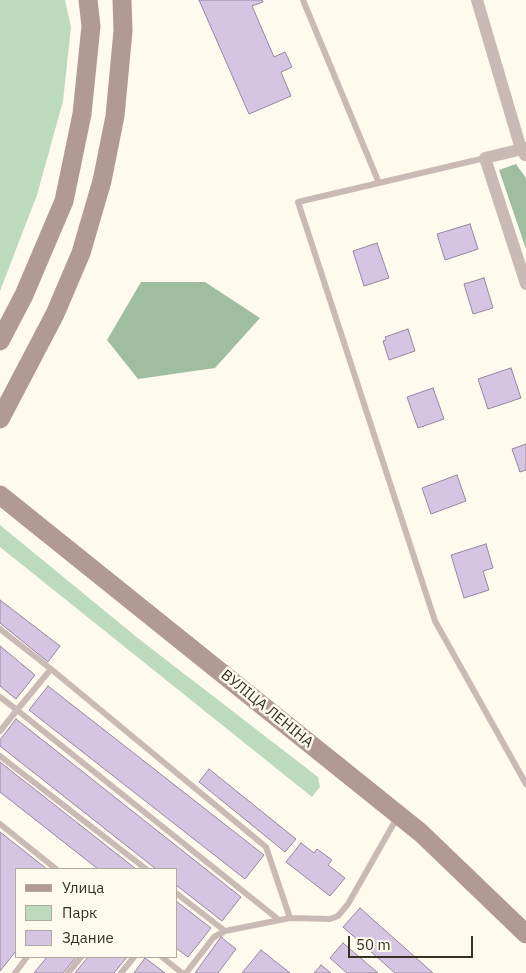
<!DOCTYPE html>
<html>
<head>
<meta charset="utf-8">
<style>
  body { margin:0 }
  #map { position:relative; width:526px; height:973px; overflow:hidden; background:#fefaed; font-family:"IBM Plex Sans",sans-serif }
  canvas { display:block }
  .legend { position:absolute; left:15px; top:868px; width:162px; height:90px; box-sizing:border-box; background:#fefaed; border:1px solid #aeaa9d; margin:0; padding:6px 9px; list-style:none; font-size:15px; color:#363225 }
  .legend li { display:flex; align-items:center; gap:10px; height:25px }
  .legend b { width:25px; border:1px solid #aeaa9d }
  .scale { position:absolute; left:348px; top:936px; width:125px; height:22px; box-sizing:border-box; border:2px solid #363225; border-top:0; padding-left:6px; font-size:15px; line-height:18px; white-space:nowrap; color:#363225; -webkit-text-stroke:4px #fefaed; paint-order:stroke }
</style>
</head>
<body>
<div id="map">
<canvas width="526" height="973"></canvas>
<ul class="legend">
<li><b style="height:6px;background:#b29a94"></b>Улица</li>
<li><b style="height:14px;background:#bcdbbc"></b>Парк</li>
<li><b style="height:14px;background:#d6c5e2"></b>Здание</li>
</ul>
<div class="scale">50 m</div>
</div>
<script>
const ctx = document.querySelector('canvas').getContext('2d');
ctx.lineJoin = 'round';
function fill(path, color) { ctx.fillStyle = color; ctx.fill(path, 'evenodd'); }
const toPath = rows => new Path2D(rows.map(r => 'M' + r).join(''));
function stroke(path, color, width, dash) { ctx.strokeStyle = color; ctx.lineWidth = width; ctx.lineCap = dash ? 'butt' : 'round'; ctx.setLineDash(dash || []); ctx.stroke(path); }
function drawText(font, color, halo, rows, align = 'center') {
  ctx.font = font + ' "IBM Plex Sans",sans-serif'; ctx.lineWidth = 5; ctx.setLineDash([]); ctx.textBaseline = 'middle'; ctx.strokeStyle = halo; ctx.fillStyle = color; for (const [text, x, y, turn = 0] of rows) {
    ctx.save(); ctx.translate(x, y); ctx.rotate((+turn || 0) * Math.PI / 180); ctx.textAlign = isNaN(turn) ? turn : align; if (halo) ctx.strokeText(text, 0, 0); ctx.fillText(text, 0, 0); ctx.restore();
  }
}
fill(toPath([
  [0,0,65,0,71,27,63,101,37,195,0,291],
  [0,525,139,639,318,777,320,787,312,797,0,547]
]), '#bcdbbc');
fill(toPath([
  [516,164,526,178,526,249,499,170],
  [141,282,205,282,260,318,215,368,138,379,107,340]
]), '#9fbe9f');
const building = toPath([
  [199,0,262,0,263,2,252,6,274,57,285,52,292,67,281,72,291,96,249,114,199,0],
  [470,224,478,249,445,260,437,234,470,224],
  [377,243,389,278,364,286,353,251,377,243],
  [484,278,493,308,473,314,464,284,484,278],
  [408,329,415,351,389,360,383,341,386,340,385,337,408,329],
  [511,368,521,398,488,409,478,379,511,368],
  [433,388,444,419,418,428,407,397,433,388],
  [526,444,526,470,520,472,512,449,526,444],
  [457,475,466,501,431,514,422,488,457,475],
  [486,544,493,568,483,571,489,590,464,598,451,555,486,544],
  [0,600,60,646,48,662,0,623,0,600],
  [0,646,35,675,16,699,0,686,0,646],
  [48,686,264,855,245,879,29,710,48,686],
  [16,719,241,897,222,921,176,885,176,869,156,869,0,746,0,740,16,719],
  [0,762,136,869,98,869,0,792,0,762],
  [209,769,296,839,285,852,199,782,209,769],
  [0,832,47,869,16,869,16,951,0,971,0,832],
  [301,843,314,853,317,849,332,860,328,865,345,878,330,896,286,862,301,843],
  [176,901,211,928,188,957,176,948,176,901],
  [360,908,433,973,395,973,343,927,360,908],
  [221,937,236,949,218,973,195,973,221,937],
  [343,943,378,973,347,973,330,958,343,943],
  [261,950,290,973,242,973,261,950],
  [47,957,76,957,63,973,34,973,47,957],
  [88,957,127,957,114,973,75,973,88,957],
  [145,958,165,973,134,973,145,958],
  [321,965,331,973,314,973,321,965]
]);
fill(building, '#d6c5e2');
stroke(building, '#9786a1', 1);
stroke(toPath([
  [303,0,379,183],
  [485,158,298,202,435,621,526,784],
  [0,629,51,669],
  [0,697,17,710,0,731],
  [0,756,146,869],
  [0,824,56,869],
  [176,893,225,931],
  [279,920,17,710,51,669,266,847,290,918],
  [162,957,182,973],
  [15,973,27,957],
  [68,973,81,957],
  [121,973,134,957],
  [186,973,214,937,225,931,290,918,330,919,338,916,348,904,398,816]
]), '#cabab6', 6);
stroke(toPath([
  [477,0,521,149,525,155],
  [526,148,485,158,526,284]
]), '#cabab6', 12);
stroke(toPath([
  [0,341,24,295,64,201,82,114,91,26,88,0],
  [0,419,55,314,81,253,102,181,115,116,123,31,122,0],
  [0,495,421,833,526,934]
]), '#b29a94', 19);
drawText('15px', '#363225', '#fefaed', [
  ["ВУЛІЦА ЛЕНІНА",267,709,39]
]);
</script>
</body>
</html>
